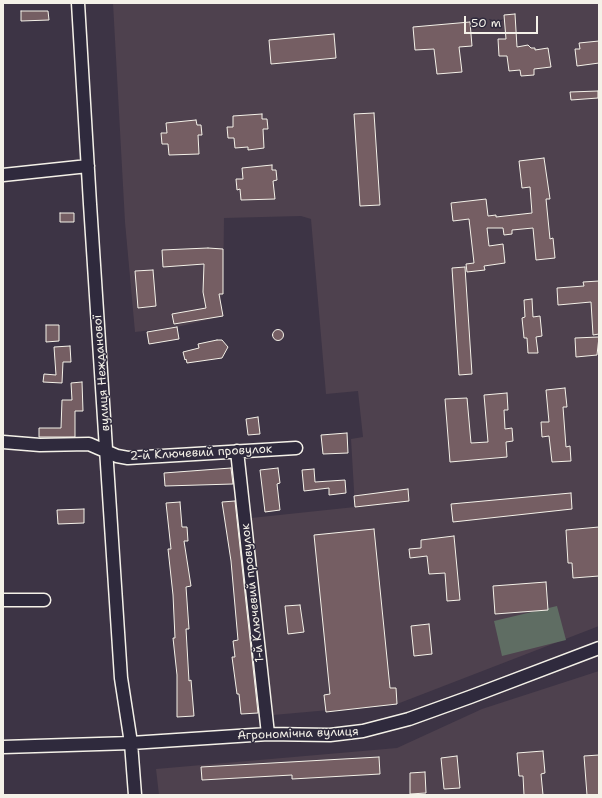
<!DOCTYPE html>
<html>
<head>
<meta charset="utf-8">
<style>
  body { margin:0 }
  #map { position:relative; width:602px; height:798px; overflow:hidden; background:#3d3445; font-family:"Shantell Sans",sans-serif }
  canvas { display:block }
  .frame { position:absolute; inset:0; border:4px solid #f4f1e8; pointer-events:none }
  .scale { position:absolute; left:464px; top:16px; width:74px; height:18px; box-sizing:border-box; border:2px solid #f4f1e8; border-top:0; padding-left:5px; font-size:12px; line-height:14px; white-space:nowrap; color:#f4f1e8; -webkit-text-stroke:3px #2f2a3d; paint-order:stroke }
</style>
</head>
<body>
<div id="map">
<canvas width="602" height="798"></canvas>
<div class="frame"></div>
<div class="scale">50 m</div>
</div>
<script>
const ctx = document.querySelector('canvas').getContext('2d');
ctx.lineJoin = 'round';
function fill(path, color) { ctx.fillStyle = color; ctx.fill(path, 'evenodd'); }
const toPath = rows => new Path2D(rows.map(r => 'M' + r).join(''));
function stroke(path, color, width, dash) { ctx.strokeStyle = color; ctx.lineWidth = width; ctx.lineCap = dash ? 'butt' : 'round'; ctx.setLineDash(dash || []); ctx.stroke(path); }
function drawText(font, color, halo, rows, align = 'center') {
  ctx.font = font + ' "Shantell Sans",sans-serif'; ctx.lineWidth = 3; ctx.setLineDash([]); ctx.textBaseline = 'middle'; ctx.strokeStyle = halo; ctx.fillStyle = color; for (const [text, x, y, turn = 0] of rows) {
    ctx.save(); ctx.translate(x, y); ctx.rotate((+turn || 0) * Math.PI / 180); ctx.textAlign = isNaN(turn) ? turn : align; if (halo) ctx.strokeText(text, 0, 0); ctx.fillText(text, 0, 0); ctx.restore();
  }
}
fill(toPath([
  [113,3,599,3,599,626,397,704,273,715,251,518,355,507,351,439,363,437,358,391,326,394,311,219,301,216,224,218,223,294,220,299,223,316,177,327,135,332,125,222],
  [599,671,599,795,159,795,156,769,397,748,482,709]
]), '#4e414e');
fill(toPath([
  [557,606,566,640,502,656,494,621]
]), '#5f6d63');
const building = toPath([
  [21,11,48,11,49,20,21,21,21,11],
  [515,14,517,47,528,45,531,48,535,48,535,50,548,48,551,67,534,69,534,75,521,76,520,70,509,71,507,56,499,56,498,39,506,39,504,15,515,14],
  [470,22,472,46,459,47,462,72,437,74,434,49,415,50,413,27,470,22],
  [334,34,336,58,271,64,269,40,334,34],
  [599,41,599,63,577,66,575,49,580,49,579,43,599,41],
  [598,91,598,98,571,100,570,92,598,91],
  [374,113,380,205,360,206,354,114,374,113],
  [262,114,262,119,267,119,268,129,263,129,264,148,248,150,248,147,235,148,234,138,228,138,227,127,233,127,233,116,262,114],
  [196,120,197,125,201,125,202,135,198,135,199,154,169,155,168,144,162,144,161,133,167,133,166,123,196,120],
  [544,158,550,199,546,199,550,239,553,238,555,258,536,260,533,228,512,230,512,234,504,235,503,228,487,228,489,246,503,244,505,263,484,266,485,270,467,272,466,264,474,263,469,219,453,221,451,203,486,199,488,216,496,215,496,217,532,213,530,187,522,188,519,161,544,158],
  [272,165,272,170,276,170,277,180,273,181,275,199,241,200,240,189,237,190,236,179,243,179,242,168,272,165],
  [60,213,74,213,74,222,60,222,60,213],
  [208,248,223,249,223,294,219,294,223,316,174,324,172,314,206,308,203,292,204,264,163,267,162,250,208,248],
  [465,267,472,374,459,375,452,268,465,267],
  [153,270,156,306,138,308,135,271,153,270],
  [599,281,599,334,593,335,591,302,558,305,557,288,584,286,583,282,599,281],
  [532,299,533,317,540,316,542,336,536,337,538,353,528,353,527,338,524,338,522,318,525,317,524,300,532,299],
  [46,325,59,325,59,341,46,342,46,325],
  [177,327,179,339,149,344,147,332,177,327],
  '272.5 335a5.5 5.5 0 1 1 11 0a5.5 5.5 0 1 1-11 0Z',
  [599,337,597,355,576,357,575,338,599,337],
  [217,340,222,340,228,347,222,358,187,363,186,359,185,360,183,352,199,348,198,344,217,340],
  [70,346,71,362,63,362,62,383,43,382,44,374,56,375,54,347,70,346],
  [82,382,83,411,75,411,75,437,39,437,39,428,61,428,62,400,72,400,71,383,82,382],
  [565,388,567,407,563,407,566,447,570,446,571,461,552,462,549,436,542,437,541,422,549,422,546,390,565,388],
  [507,393,508,410,504,410,505,429,512,428,513,441,506,442,507,457,450,462,445,399,467,398,471,443,488,442,484,395,507,393],
  [258,417,260,434,248,435,246,419,258,417],
  [347,433,348,453,323,454,321,435,347,433],
  [231,468,233,484,165,486,164,473,231,468],
  [278,468,280,483,277,484,280,510,265,512,260,470,278,468],
  [314,469,315,482,345,480,346,493,329,495,329,488,304,491,302,470,314,469],
  [408,489,409,501,355,507,354,496,408,489],
  [571,493,572,509,453,522,451,504,571,493],
  [235,501,258,713,241,714,239,694,237,694,232,657,235,657,233,641,238,640,231,561,222,502,235,501],
  [180,502,182,527,187,527,188,541,184,541,191,586,186,587,189,629,186,629,189,681,191,680,194,716,177,717,177,675,173,638,175,638,173,595,168,549,171,549,166,503,180,502],
  [84,509,84,523,58,524,57,510,84,509],
  [599,527,599,576,573,578,572,563,568,563,566,530,599,527],
  [374,529,390,688,396,688,397,704,326,712,324,695,330,694,314,535,374,529],
  [454,536,460,600,447,601,445,573,429,574,427,556,410,558,409,549,421,548,421,540,454,536],
  [546,582,548,610,495,614,493,586,546,582],
  [300,605,304,632,288,634,285,606,300,605],
  [429,624,432,654,414,656,411,626,429,624],
  [543,751,545,773,541,774,543,795,524,795,523,776,519,776,517,753,543,751],
  [599,755,599,795,587,795,584,756,599,755],
  [457,756,460,788,444,789,441,758,457,756],
  [379,757,380,774,292,779,292,775,202,780,201,767,379,757],
  [425,772,426,793,410,794,410,773,425,772]
]);
fill(building, '#755e63');
stroke(building, '#f4f1e8', 1);
const minor = toPath([
  [78,3,90,204,121,678,131,743,135,795],
  [3,175,88,166],
  [3,442,40,445,89,444,117,456,128,458,296,448],
  [237,451,268,734],
  [3,600,44,600],
  [3,747,131,743,268,734,330,735,363,731,409,719,470,697,599,648]
]);
stroke(minor, '#f4f1e8', 15);
stroke(minor, '#2f2a3d', 12);
drawText('12px', '#f4f1e8', '#2f2a3d', [
  ["вулиця Нежданової",102,373,-94],
  ["2-й Ключевий провулок",201,453,-3],
  ["1-й Ключевий провулок",253,593,-96],
  ["Агрономічна вулиця",298,734,-2]
]);
</script>
</body>
</html>
